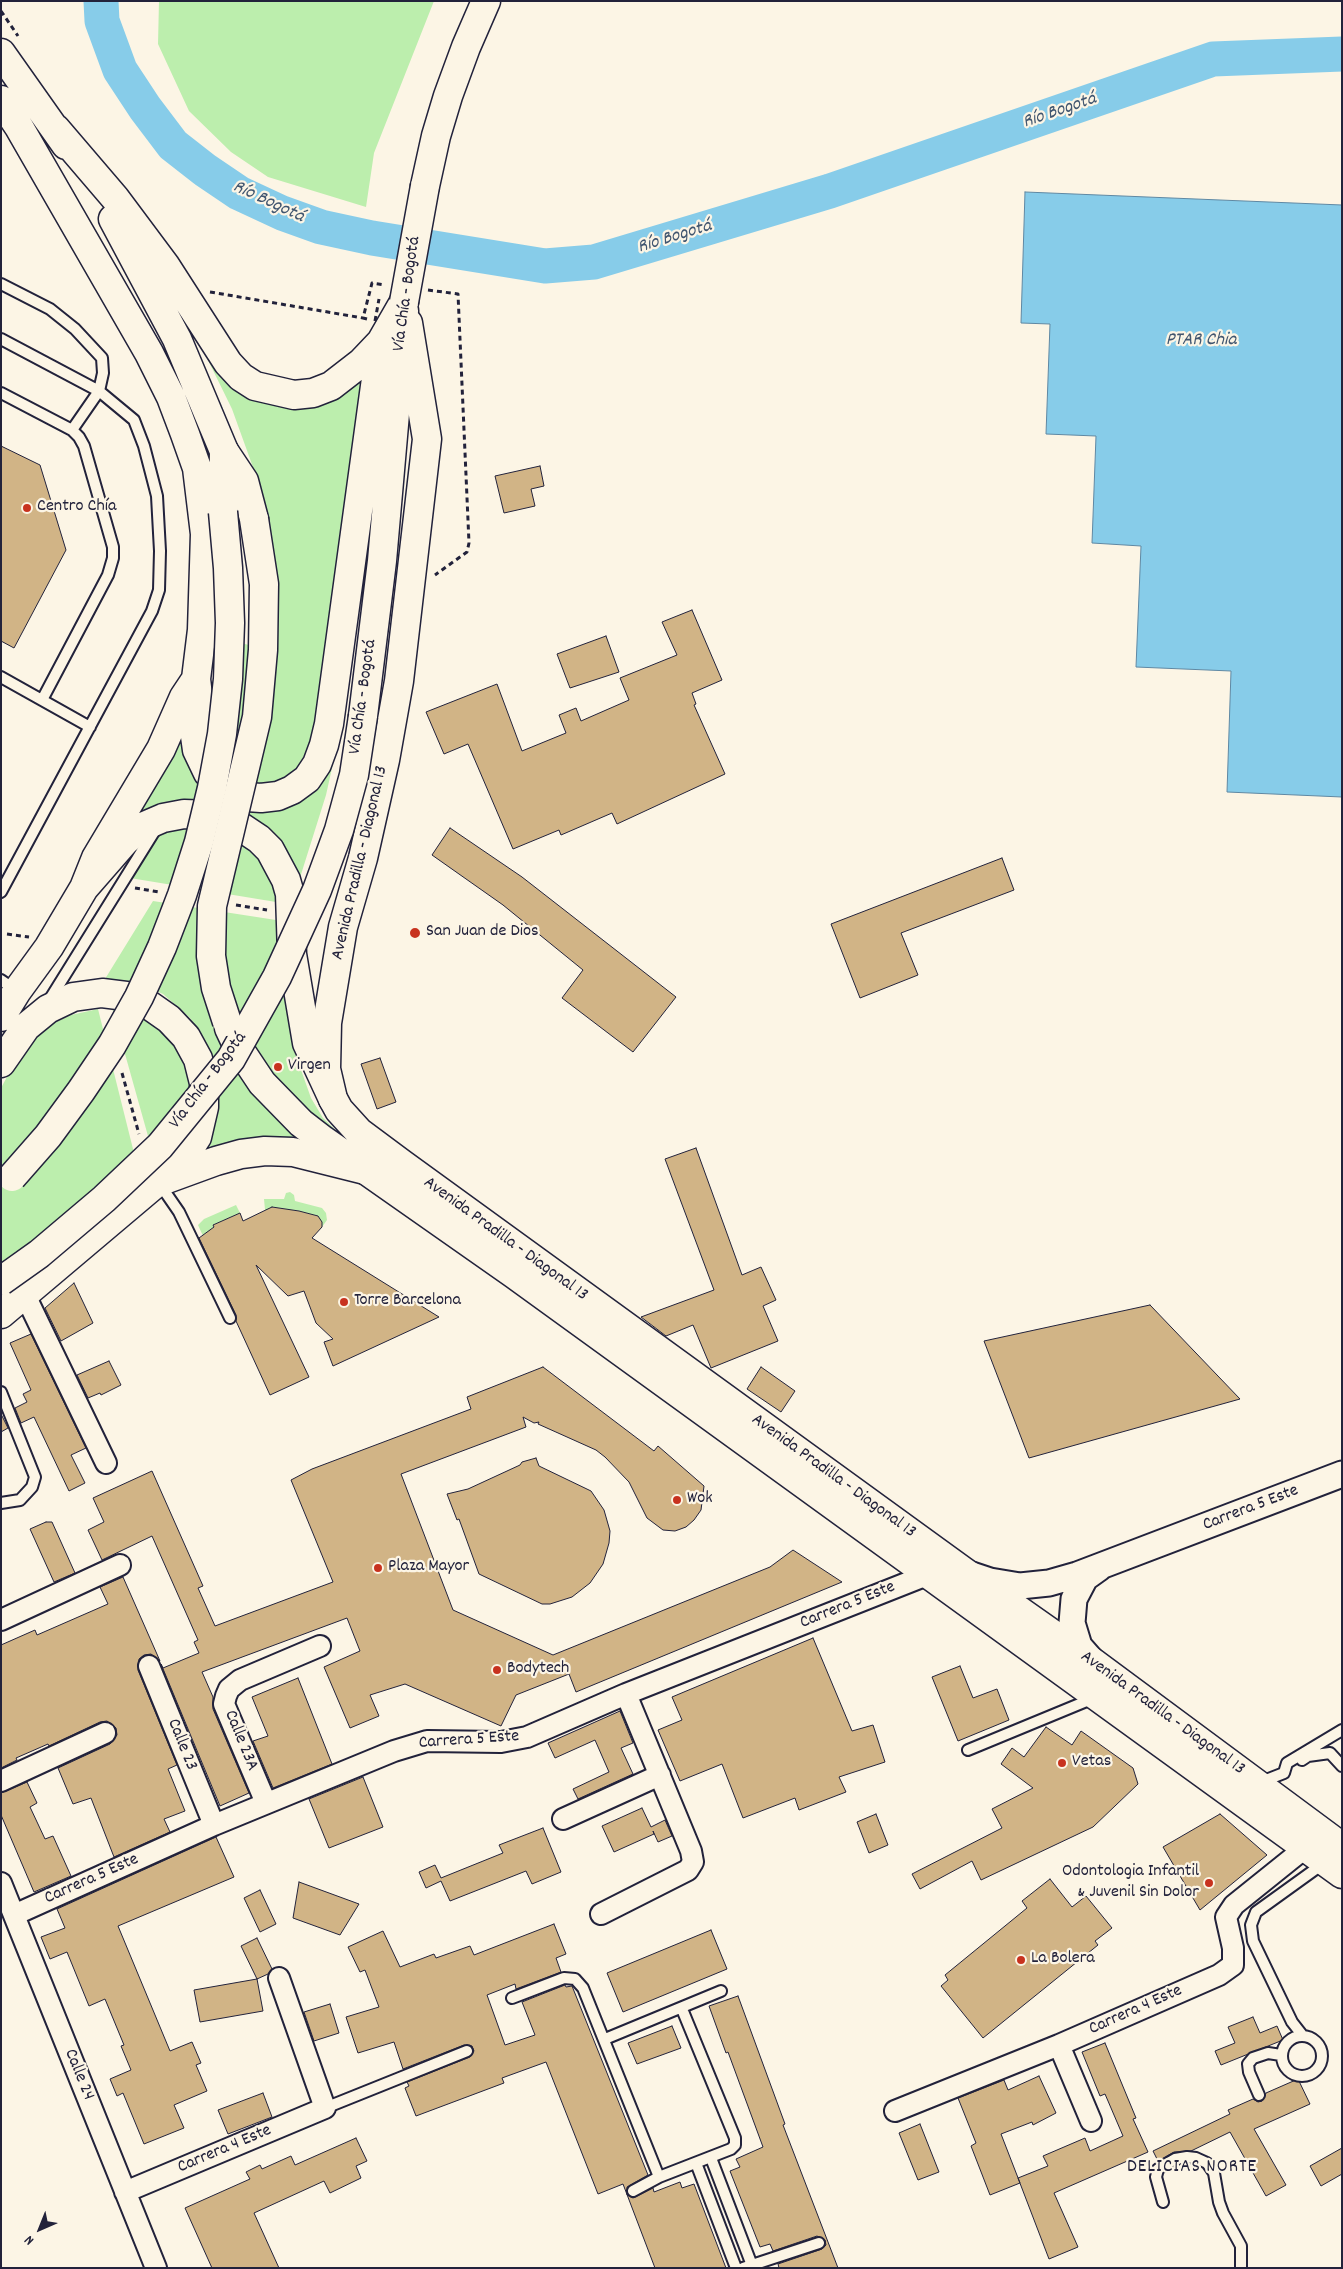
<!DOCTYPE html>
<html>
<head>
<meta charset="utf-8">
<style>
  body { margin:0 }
  #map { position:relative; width:1343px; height:2269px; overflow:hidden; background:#fcf5e5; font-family:Dekko,sans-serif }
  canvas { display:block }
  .frame { position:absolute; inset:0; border:2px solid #22223b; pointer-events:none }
  .north { position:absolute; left:15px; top:2204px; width:50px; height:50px; -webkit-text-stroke:4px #fcf5e5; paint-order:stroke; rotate:224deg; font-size:14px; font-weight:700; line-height:20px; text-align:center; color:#22223b }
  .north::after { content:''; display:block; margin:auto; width:18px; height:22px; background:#22223b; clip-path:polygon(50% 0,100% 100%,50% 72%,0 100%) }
</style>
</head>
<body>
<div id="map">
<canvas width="1343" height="2269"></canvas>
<div class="frame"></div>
<div class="north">N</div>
</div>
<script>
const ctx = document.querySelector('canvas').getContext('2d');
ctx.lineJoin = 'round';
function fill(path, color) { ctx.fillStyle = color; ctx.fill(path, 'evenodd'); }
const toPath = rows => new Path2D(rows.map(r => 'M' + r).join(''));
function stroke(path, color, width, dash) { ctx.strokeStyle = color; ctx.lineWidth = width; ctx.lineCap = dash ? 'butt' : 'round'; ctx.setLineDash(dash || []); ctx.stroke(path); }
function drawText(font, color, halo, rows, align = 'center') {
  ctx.font = font + ' Dekko,sans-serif'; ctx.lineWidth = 4.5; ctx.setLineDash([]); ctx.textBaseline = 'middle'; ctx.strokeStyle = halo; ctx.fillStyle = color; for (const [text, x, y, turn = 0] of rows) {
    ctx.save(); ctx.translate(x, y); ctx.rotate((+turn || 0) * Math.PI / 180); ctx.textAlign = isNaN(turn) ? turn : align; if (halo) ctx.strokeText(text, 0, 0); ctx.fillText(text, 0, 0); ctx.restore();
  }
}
fill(toPath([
  [159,1,434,1,374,153,366,207,268,177,231,152,189,111,158,44],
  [206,356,239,393,267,404,286,407,319,403,339,396,348,391,367,374,315,737,308,758,293,778,263,789,227,777,212,702,215,636,275,652,269,529,254,470,232,409],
  [180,732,186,760,201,784,251,809,336,750,326,795,298,884,272,839,130,818],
  [184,827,238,839,255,854,271,877,276,902,130,878,156,835,165,830],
  [153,901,276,920,285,1001,295,1053,311,1098,323,1118,360,1153,305,1140,269,1137,247,1139,209,1148,204,1141,213,1062,202,1036,190,1018,163,994,143,985,105,979],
  [111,1004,137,1008,177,1044,190,1077,189,1100,155,1161],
  [98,1009,142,1185,1,1303,1,1088,21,1051,43,1028,71,1015],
  [290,1192,294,1195,295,1201,322,1208,326,1213,327,1220,322,1227,322,1222,318,1216,299,1211,273,1207,273,1211,265,1210,264,1199,284,1199,286,1193],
  [236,1205,240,1213,213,1225,214,1227,203,1236,198,1225,204,1219]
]), '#bceead');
const water = toPath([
  [1025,192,1342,205,1342,797,1227,792,1231,671,1136,667,1141,546,1092,543,1096,436,1046,434,1050,324,1021,323,1025,192]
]);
fill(water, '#87cce9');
stroke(water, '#5f88a3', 1);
stroke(toPath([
  [101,1,102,21,120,70,145,108,173,145,205,170,239,193,282,213,321,227,372,238,545,266,594,262,830,191,1213,59,1342,54]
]), '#87cce9', 35);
const building = toPath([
  [1,446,40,465,66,550,14,648,1,641,1,446],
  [540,466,544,486,531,489,535,506,504,513,495,476,540,466],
  [692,610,722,680,692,693,696,704,694,705,725,774,617,824,612,813,561,835,559,830,513,849,468,744,444,754,426,712,497,684,522,751,566,733,559,715,576,708,581,721,629,700,620,678,677,655,662,622,692,610],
  [606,636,619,672,570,688,557,654,606,636],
  [450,828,522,877,676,997,633,1052,562,998,583,970,503,905,432,855,450,828],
  [1002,858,1014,890,901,933,918,975,860,998,831,924,1002,858],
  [380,1058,396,1102,377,1109,361,1064,380,1058],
  [696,1148,742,1275,761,1267,776,1300,763,1306,778,1341,711,1368,693,1325,666,1336,641,1317,714,1290,665,1159,696,1148],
  [272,1207,299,1211,318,1216,322,1222,322,1227,312,1238,439,1317,333,1366,324,1342,333,1339,316,1323,304,1291,288,1296,256,1265,309,1377,270,1395,236,1321,236,1315,199,1238,214,1227,213,1225,240,1213,243,1221,272,1207],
  [74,1283,93,1323,61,1341,45,1308,74,1283],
  [1150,1305,1240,1399,1029,1458,984,1341,1150,1305],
  [31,1334,86,1448,71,1455,85,1483,69,1491,34,1417,21,1423,15,1408,27,1402,23,1394,31,1390,10,1343,31,1334],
  [109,1361,121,1385,101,1395,100,1393,88,1398,77,1375,109,1361],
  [543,1367,654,1451,658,1446,704,1486,701,1510,694,1520,686,1527,675,1531,663,1530,647,1518,629,1482,605,1457,596,1450,538,1424,539,1422,534,1423,523,1417,526,1427,401,1474,453,1610,553,1655,770,1567,793,1550,842,1582,576,1692,569,1674,516,1695,501,1726,405,1684,370,1695,379,1716,350,1728,324,1667,360,1651,347,1618,202,1672,213,1697,213,1709,249,1793,220,1806,161,1664,163,1668,199,1653,194,1642,198,1640,152,1536,102,1560,88,1530,104,1522,93,1498,152,1471,203,1586,198,1588,215,1626,333,1582,291,1480,312,1469,471,1409,467,1397,543,1367],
  [761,1367,795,1391,781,1412,747,1389,761,1367],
  [1,1414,8,1428,1,1432,1,1414],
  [536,1458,539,1466,591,1491,604,1510,610,1531,609,1543,603,1564,590,1583,572,1597,550,1604,542,1604,479,1574,459,1519,457,1520,447,1494,468,1489,520,1465,522,1462,536,1458],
  [46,1522,52,1522,75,1573,54,1582,30,1529,46,1522],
  [123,1577,160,1661,151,1654,144,1655,139,1659,138,1670,177,1765,168,1769,185,1811,164,1819,170,1832,114,1857,91,1798,73,1804,58,1768,110,1744,117,1735,116,1728,107,1721,100,1722,49,1746,48,1744,16,1758,17,1760,1,1768,1,1645,35,1630,37,1635,108,1604,100,1587,123,1577],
  [813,1638,852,1731,873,1725,885,1762,839,1777,846,1792,799,1810,795,1798,743,1818,722,1764,680,1781,658,1730,682,1720,672,1697,813,1638],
  [960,1666,973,1698,997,1689,1009,1720,958,1741,932,1677,960,1666],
  [298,1678,332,1764,273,1788,253,1741,268,1736,252,1697,298,1678],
  [620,1711,633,1743,621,1748,633,1774,578,1799,573,1789,609,1772,595,1740,555,1758,548,1743,620,1711],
  [1046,1727,1072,1745,1081,1731,1133,1768,1138,1784,1093,1827,981,1880,972,1861,920,1889,912,1874,1002,1828,992,1809,1033,1788,1001,1764,1012,1748,1024,1757,1046,1727],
  [363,1777,383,1827,329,1848,309,1799,363,1777],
  [27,1782,37,1803,30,1807,45,1839,53,1836,71,1876,34,1892,1,1815,1,1793,27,1782],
  [642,1808,651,1827,665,1820,672,1836,658,1842,653,1831,654,1834,614,1852,602,1826,642,1808],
  [876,1814,888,1845,869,1853,857,1822,876,1814],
  [1220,1814,1267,1855,1200,1910,1163,1847,1220,1814],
  [543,1828,561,1872,532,1884,526,1871,450,1901,441,1881,426,1888,419,1872,435,1865,441,1878,503,1853,499,1845,543,1828],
  [216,1837,234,1877,118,1926,170,2051,192,2042,201,2063,196,2065,207,2091,174,2105,184,2128,144,2144,123,2093,117,2096,110,2079,131,2070,121,2046,124,2045,105,1999,89,2006,67,1952,50,1959,41,1937,65,1928,57,1909,216,1837],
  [1050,1879,1072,1907,1086,1896,1112,1928,1095,1941,1098,1945,983,2038,941,1986,948,1980,945,1975,1027,1908,1022,1901,1050,1879],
  [299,1882,359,1904,340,1935,293,1918,299,1882],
  [260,1890,276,1924,260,1932,244,1898,260,1890],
  [554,1924,566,1954,556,1958,561,1972,516,1989,515,1984,487,1995,505,2045,535,2035,522,2002,565,1985,566,1987,572,1986,648,2175,627,2187,627,2195,633,2198,653,2188,654,2192,680,2182,682,2188,694,2184,726,2268,655,2268,623,2184,598,2194,546,2062,502,2078,504,2083,416,2116,405,2088,409,2086,407,2082,470,2057,474,2051,472,2046,464,2045,403,2069,394,2042,358,2053,346,2017,379,2007,365,1970,360,1972,348,1947,383,1931,400,1967,434,1954,436,1958,470,1946,474,1955,554,1924],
  [711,1930,727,1969,623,2012,607,1973,711,1930],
  [257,1938,272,1969,268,1974,257,1979,241,1946,257,1938],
  [257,1979,263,2011,200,2022,194,1990,257,1979],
  [738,1996,785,2124,783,2125,838,2268,779,2268,778,2264,822,2249,826,2245,825,2240,817,2236,773,2251,770,2244,760,2247,730,2171,740,2167,736,2159,763,2147,728,2052,726,2053,709,2006,738,1996],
  [330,2004,339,2033,314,2041,304,2012,330,2004],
  [1253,2017,1260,2033,1277,2026,1283,2040,1221,2065,1215,2051,1235,2043,1228,2027,1253,2017],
  [672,2026,681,2048,637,2064,628,2043,672,2026],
  [1105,2043,1136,2118,1133,2119,1148,2152,1054,2193,1078,2247,1049,2259,1018,2178,1048,2166,1043,2156,1085,2138,1090,2151,1123,2136,1105,2094,1100,2096,1082,2052,1105,2043],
  [1039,2076,1056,2113,1033,2125,1032,2122,1001,2134,1020,2183,990,2195,971,2146,976,2143,958,2098,1004,2080,1008,2090,1039,2076],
  [1298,2079,1310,2104,1254,2129,1286,2185,1266,2196,1230,2132,1191,2151,1174,2152,1158,2161,1153,2151,1230,2114,1228,2110,1253,2099,1258,2102,1262,2101,1266,2093,1298,2079],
  [263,2093,272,2117,228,2134,218,2110,263,2093],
  [920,2124,939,2172,918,2180,899,2133,920,2124],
  [356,2138,367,2161,356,2166,361,2178,330,2193,324,2181,254,2213,279,2268,212,2268,185,2208,250,2179,246,2172,260,2165,262,2169,291,2156,295,2165,356,2138],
  [1342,2148,1342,2174,1321,2186,1310,2166,1342,2148]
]);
fill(building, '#d1b486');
stroke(building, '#22223b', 1);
const service = toPath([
  [1,284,50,309,75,329,102,358,103,373,99,391,72,430],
  [1,339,99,391,134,420,144,446,157,496,160,551,159,590,152,611,1,892],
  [1,393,72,430,79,437,84,446,113,547,113,558,108,575,42,700],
  [1,677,90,727],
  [1,980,17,991],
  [50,999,157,827],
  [159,1183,179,1212,230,1318],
  [1,1392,35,1477,32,1487,20,1500,1,1503],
  [968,1750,1094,1698],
  [1302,1760,1308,1756,1330,1753,1342,1766],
  [1261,1782,1284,1773,1287,1763,1342,1730],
  [512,1998,564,1978,575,1979,583,1988,659,2177],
  [1303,2036,1292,2022,1253,1941,1251,1925,1256,1912,1324,1863],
  '1282 2056a20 20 0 1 1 40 0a20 20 0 1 1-40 0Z',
  [605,2039,721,1991],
  [1259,2095,1249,2072,1248,2064,1253,2058,1268,2053,1281,2055],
  [325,2108,467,2051],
  [711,2158,753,2268],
  [696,2163,736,2268],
  [633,2191,659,2177,731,2149,735,2145,735,2138,682,2009],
  [1163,2202,1156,2177,1158,2169,1175,2159,1187,2157,1196,2158,1207,2163,1214,2173,1219,2202,1223,2213,1241,2246,1241,2268],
  [743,2268,819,2243]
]);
const minor = toPath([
  [25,1295,106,1463],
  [1,1620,120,1565],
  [149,1666,214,1825],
  [1,1781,105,1733],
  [266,1803,224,1704,226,1696,229,1689,240,1680,320,1646],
  [563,1819,660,1775],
  [1,1883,156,2268],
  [601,1914,688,1870,693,1862,691,1851,626,1694],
  [14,1915,214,1825,394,1751,427,1741,501,1742,527,1737,626,1694,927,1575],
  [1059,2045,1091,2121],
  [895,2111,1059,2045,1219,1975,1233,1965,1233,1948,1226,1917,1234,1905,1305,1848],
  [125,2192,325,2108,279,1978]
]);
const tertiary = toPath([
  [972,1575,990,1581,1020,1586,1049,1583,1077,1575,1342,1474],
  [1093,1662,1079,1646,1072,1623,1074,1599,1085,1578,1099,1568]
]);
const primary = toPath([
  [408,323,427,439,399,681,385,760,363,858,343,927,327,1023,326,1069,333,1099,339,1110,359,1132,402,1164,963,1571,1095,1664,1342,1847],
  [224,451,244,481,254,519],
  [229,1028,238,1047,262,1083,301,1123,323,1140,514,1274,1342,1874]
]);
const trunk = toPath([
  [1,53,66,145],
  [1,100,19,127,149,353,171,397,185,434,197,468,205,534,202,630,196,679,199,704,195,736,197,750,208,773,220,784,232,792,247,797,261,798,278,796,292,790,307,779,317,764,324,745,329,724,381,342],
  [56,129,115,198,165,265,228,363,241,377,255,386,294,395,313,393,331,386,362,362,381,342,404,302],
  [425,186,436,136,448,96,466,47,486,1],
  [113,219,177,339,224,451,223,512],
  [363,716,382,561,404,311],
  [84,888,125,841,142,827,163,818,184,814,211,815,235,823,259,839,270,850,286,880,290,894,292,954,307,1043,333,1099],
  [1,1017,17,991,49,947,84,888,96,858,161,749,184,697,196,679],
  [1,1063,26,1027,48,1009,73,997,102,993,126,996,149,1005,169,1019,186,1037,198,1059,204,1083,204,1107,197,1137,181,1162,1,1314],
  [164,1180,216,1161,241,1154,265,1151,293,1152,365,1170]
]);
stroke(service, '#22223b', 14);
stroke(minor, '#22223b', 24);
stroke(tertiary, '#22223b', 29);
stroke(primary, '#22223b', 31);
stroke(trunk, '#22223b', 31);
stroke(toPath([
  [1,11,18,36],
  [428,290,458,294,469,543,467,552,435,575],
  [210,292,363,318],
  [367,319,363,318,372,283,385,285],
  [135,888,159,892],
  [236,905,267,910],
  [7,934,29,937],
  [122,1073,139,1134]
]), '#22223b', 3, [5, 4]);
stroke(service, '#fcf5e5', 10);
stroke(minor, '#fcf5e5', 20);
stroke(tertiary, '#fcf5e5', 25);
stroke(primary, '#fcf5e5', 28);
stroke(trunk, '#fcf5e5', 28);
const primaryBridge = toPath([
  [227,1022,216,988,211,956,212,906,257,717,263,650,264,584,254,519]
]);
const trunkBridge = toPath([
  [404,302,425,186],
  [12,1177,48,1136,81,1091,112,1045,139,997,162,947,182,895,199,842,212,788,222,734,228,679,230,623,228,568,223,512],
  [1,1281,39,1254,104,1199,160,1146,231,1059,277,977,317,890,339,830,354,775,363,716]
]);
stroke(primaryBridge, '#22223b', 31, []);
stroke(trunkBridge, '#22223b', 31, []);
stroke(toPath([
  [375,321,379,299]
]), '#22223b', 3, [5, 4]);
stroke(primaryBridge, '#fcf5e5', 28);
stroke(trunkBridge, '#fcf5e5', 28);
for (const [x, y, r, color] of [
  [27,508,5,"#c8321e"],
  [415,933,6,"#c8321e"],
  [278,1067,5,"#c8321e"],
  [344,1302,5,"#c8321e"],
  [677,1500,5,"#c8321e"],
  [378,1568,5,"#c8321e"],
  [497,1670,5,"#c8321e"],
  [1062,1763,5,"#c8321e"],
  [1209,1883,5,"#c8321e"],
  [1021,1960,5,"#c8321e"]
]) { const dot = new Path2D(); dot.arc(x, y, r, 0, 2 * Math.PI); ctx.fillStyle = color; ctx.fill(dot); stroke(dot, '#fcf5e5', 2); }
drawText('18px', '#22223b', '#fcf5e5', [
  ["Vía Chía - Bogotá",408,294,-82],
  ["Vía Chía - Bogotá",364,697,-82],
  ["Avenida Pradilla - Diagonal 13",361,863,-77],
  ["Vía Chía - Bogotá",209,1081,-53],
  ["Avenida Pradilla - Diagonal 13",505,1240,36],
  ["Avenida Pradilla - Diagonal 13",833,1477,36],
  ["Carrera 5 Este",1251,1509,-21],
  ["Carrera 5 Este",848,1606,-22],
  ["Avenida Pradilla - Diagonal 13",1162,1714,36],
  ["Calle 23A",240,1741,68],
  ["Carrera 5 Este",469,1741,-4],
  ["Calle 23",181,1745,68],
  ["Carrera 5 Este",92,1880,-24],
  ["Carrera 4 Este",1136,2011,-24],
  ["Calle 24",78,2075,68],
  ["Carrera 4 Este",225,2150,-23]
]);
drawText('18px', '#22223b', '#fcf5e5', [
  ["Centro Chía",37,508],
  ["San Juan de Dios",426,933],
  ["Virgen",288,1067],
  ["Torre Barcelona",354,1302],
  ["Wok",687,1500],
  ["Plaza Mayor",388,1568],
  ["Bodytech",507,1670],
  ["Vetas",1072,1763],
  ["Odontologia Infantil",1199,1873,"right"],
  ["& Juvenil Sin Dolor",1199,1894,"right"],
  ["La Bolera",1031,1960]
], 'left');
drawText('italic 19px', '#40556f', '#fcf5e5', [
  ["Río Bogotá",1060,112,-19],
  ["Río Bogotá",268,203,25],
  ["Río Bogotá",675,238,-17],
  ["PTAR Chia",1201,341]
]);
ctx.letterSpacing = '1px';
drawText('19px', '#22223b', '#fcf5e5', [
  ["DELICIAS NORTE",1192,2168]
]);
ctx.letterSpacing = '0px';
</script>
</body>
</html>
